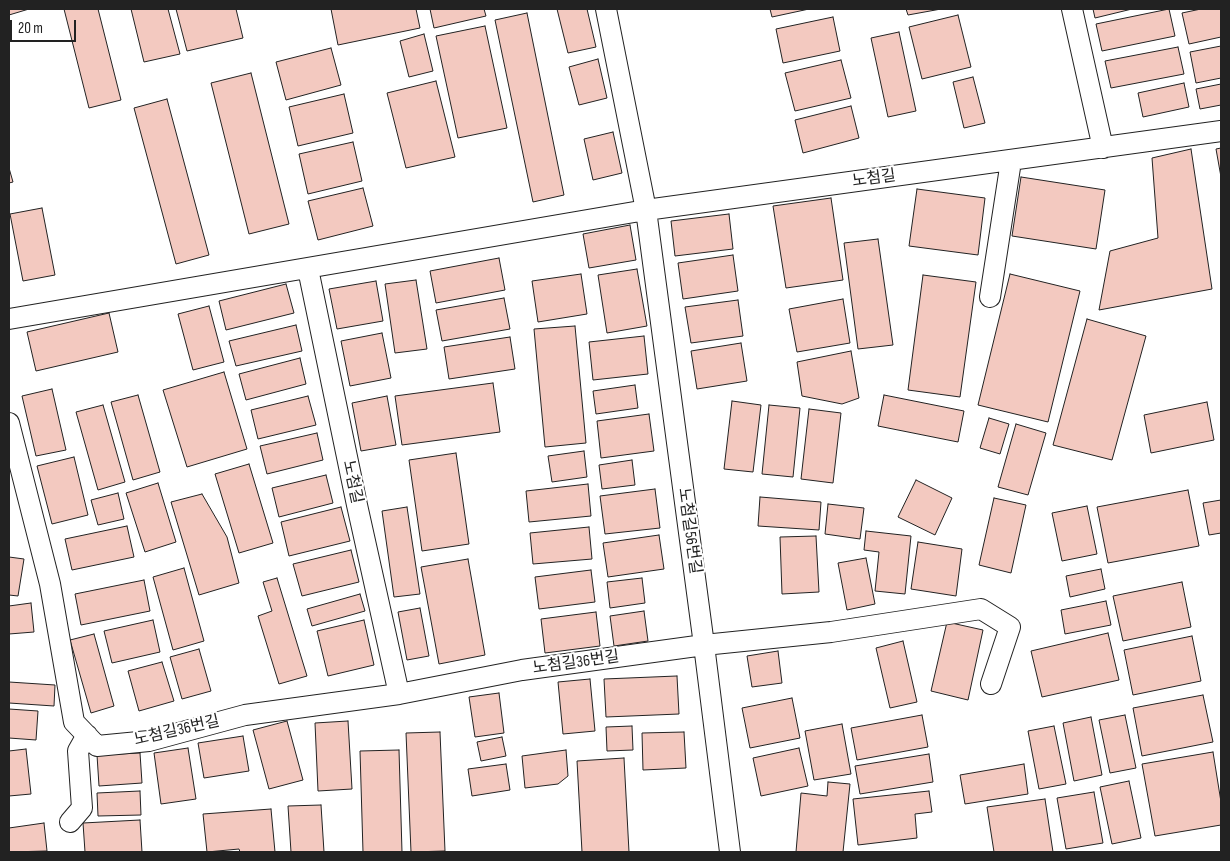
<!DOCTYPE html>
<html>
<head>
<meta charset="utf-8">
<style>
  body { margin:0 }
  #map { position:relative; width:1230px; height:861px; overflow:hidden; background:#fff; font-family:"Sofia Sans Condensed",sans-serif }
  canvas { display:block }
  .frame { position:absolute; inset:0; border:10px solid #222; pointer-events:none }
  .scale { position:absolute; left:10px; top:20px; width:66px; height:22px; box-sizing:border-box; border:2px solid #222; border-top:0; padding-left:6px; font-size:15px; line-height:18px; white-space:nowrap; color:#222; -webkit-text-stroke:4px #fff; paint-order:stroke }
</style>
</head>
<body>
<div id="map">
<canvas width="1230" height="861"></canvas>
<div class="frame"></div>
<div class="scale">20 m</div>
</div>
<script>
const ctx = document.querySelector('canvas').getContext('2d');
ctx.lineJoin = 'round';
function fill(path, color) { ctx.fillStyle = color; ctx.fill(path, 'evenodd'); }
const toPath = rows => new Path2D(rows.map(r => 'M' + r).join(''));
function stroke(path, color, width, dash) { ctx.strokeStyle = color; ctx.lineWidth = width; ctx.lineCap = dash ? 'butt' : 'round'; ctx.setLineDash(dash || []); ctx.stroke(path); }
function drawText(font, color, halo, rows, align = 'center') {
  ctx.font = font + ' "Sofia Sans Condensed","Noto Sans KR",sans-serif'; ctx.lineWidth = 4; ctx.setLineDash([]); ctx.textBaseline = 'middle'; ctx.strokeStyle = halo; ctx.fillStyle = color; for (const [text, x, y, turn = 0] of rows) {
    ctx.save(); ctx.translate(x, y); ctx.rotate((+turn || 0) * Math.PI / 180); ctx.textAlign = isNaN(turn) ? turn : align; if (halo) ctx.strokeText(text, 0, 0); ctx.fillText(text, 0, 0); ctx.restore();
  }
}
const building = toPath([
  [9,9,29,9,9,15,9,9],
  [64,9,98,9,121,100,89,108,64,9],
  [131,9,168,9,180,54,144,62,131,9],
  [176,9,236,9,243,38,187,51,176,9],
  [331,9,416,9,420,28,338,45,331,9],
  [430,9,484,9,486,16,434,28,430,9],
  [557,9,587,9,596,47,568,53,557,9],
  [770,9,809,9,772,17,770,9],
  [906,9,941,9,908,15,906,9],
  [1093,9,1132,9,1095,18,1093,9],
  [1169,9,1175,36,1102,51,1096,24,1169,9],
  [1201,9,1221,9,1221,37,1189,44,1182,13,1201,9],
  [527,13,564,195,533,202,495,20,527,13],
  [958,15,971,67,922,79,909,27,958,15],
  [833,17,840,51,783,63,776,29,833,17],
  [485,26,507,128,458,138,436,36,485,26],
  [899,32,916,111,888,117,871,38,899,32],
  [424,34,433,71,409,77,400,41,424,34],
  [1221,46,1221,78,1196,83,1190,52,1221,46],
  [1178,47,1184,74,1111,88,1105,61,1178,47],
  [331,48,341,85,286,100,276,62,331,48],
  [598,59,607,98,579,105,569,67,598,59],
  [841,60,851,98,795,111,785,73,841,60],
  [251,73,289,224,249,234,211,83,251,73],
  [973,77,985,123,964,128,953,82,973,77],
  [436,81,455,157,406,168,387,93,436,81],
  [1184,83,1189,107,1143,117,1138,93,1184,83],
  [1221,84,1221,105,1200,109,1196,89,1221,84],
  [344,94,353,133,298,146,289,107,344,94],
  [167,99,209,255,176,264,134,108,167,99],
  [851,106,859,138,803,153,795,120,851,106],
  [613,132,622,173,593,180,584,139,613,132],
  [353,142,362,181,308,194,299,154,353,142],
  [1221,148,1221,177,1216,149,1221,148],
  [1191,149,1212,289,1099,310,1110,251,1158,238,1152,158,1191,149],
  [9,168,13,182,9,183,9,168],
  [1021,177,1105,190,1096,249,1012,236,1021,177],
  [363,188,373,226,318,240,308,201,363,188],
  [917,189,985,198,978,255,909,246,917,189],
  [831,198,843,280,786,288,773,206,831,198],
  [42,208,55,275,23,281,10,214,42,208],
  [729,214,733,249,675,256,671,221,729,214],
  [630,225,636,260,589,268,583,234,630,225],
  [878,239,893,345,858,349,844,243,878,239],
  [733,255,738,291,683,299,678,263,733,255],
  [499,258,505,290,436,303,430,271,499,258],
  [637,269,647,326,607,333,598,275,637,269],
  [581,274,587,314,538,322,532,281,581,274],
  [1010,274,1080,291,1048,422,978,405,1010,274],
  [923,275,976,282,960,397,908,390,923,275],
  [416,280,427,349,395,353,385,284,416,280],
  [376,281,383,321,337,329,329,289,376,281],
  [286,284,294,313,226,330,219,301,286,284],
  [504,298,510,329,442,341,436,310,504,298],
  [843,299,850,343,797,352,789,309,843,299],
  [738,300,743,336,691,343,685,307,738,300],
  [209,306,224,362,193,370,178,314,209,306],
  [109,313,118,352,36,371,27,332,109,313],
  [1087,319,1146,336,1112,460,1053,445,1087,319],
  [296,325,302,351,236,366,229,341,296,325],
  [575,326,586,443,545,447,534,329,575,326],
  [382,333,391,378,350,386,341,341,382,333],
  [644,336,648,374,593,380,589,342,644,336],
  [510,337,515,369,449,379,444,347,510,337],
  [741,343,747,381,697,389,691,351,741,343],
  [851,351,859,398,842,404,802,396,797,362,851,351],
  [300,358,306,384,246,400,239,374,300,358],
  [224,372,247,449,187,467,163,390,224,372],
  [493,383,500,432,402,445,395,396,493,383],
  [635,385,638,408,596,414,593,391,635,385],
  [52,389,66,450,36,456,22,396,52,389],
  [138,395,160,472,133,480,111,402,138,395],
  [884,395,964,411,958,442,878,426,884,395],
  [308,396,316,425,258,439,251,410,308,396],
  [387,396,396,445,361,451,352,403,387,396],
  [732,401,761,405,753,472,724,469,732,401],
  [1207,402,1214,440,1151,453,1144,415,1207,402],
  [103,405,125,482,98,490,76,412,103,405],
  [769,405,800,408,793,477,762,474,769,405],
  [809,409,841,413,833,483,801,479,809,409],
  [649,414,654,451,601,458,597,421,649,414],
  [989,418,1009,424,1000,454,980,448,989,418],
  [1016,424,1046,433,1028,495,998,487,1016,424],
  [317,433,323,460,267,474,260,446,317,433],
  [584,451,587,477,552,482,548,456,584,451],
  [456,453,469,544,422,551,409,460,456,453],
  [74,457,88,515,52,524,37,466,74,457],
  [632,460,635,485,602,489,599,465,632,460],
  [249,464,273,543,239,553,215,474,249,464],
  [326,475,333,503,279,517,272,488,326,475],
  [916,480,952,498,935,535,898,517,916,480],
  [158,483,176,542,145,552,126,493,158,483],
  [588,484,591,516,529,522,526,491,588,484],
  [655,489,660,528,605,534,600,496,655,489],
  [1188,490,1199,546,1108,563,1097,507,1188,490],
  [118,493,124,519,98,525,91,500,118,493],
  [202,494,227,537,239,583,199,595,171,502,202,494],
  [760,497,821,502,819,530,758,526,760,497],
  [994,498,1026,505,1011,573,979,565,994,498],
  [1221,500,1221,533,1209,535,1203,503,1221,500],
  [828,504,864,508,860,539,825,534,828,504],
  [1087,506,1097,554,1062,561,1052,513,1087,506],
  [341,507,350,541,289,556,281,522,341,507],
  [407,507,420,594,394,597,382,511,407,507],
  [127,526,134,557,72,570,65,539,127,526],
  [589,527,592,559,533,564,530,533,589,527],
  [866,531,911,536,905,594,875,591,879,552,864,550,866,531],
  [659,535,664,569,608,577,603,543,659,535],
  [816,536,819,592,782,594,780,537,816,536],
  [918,542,962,549,956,596,911,589,918,542],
  [351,550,359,582,302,596,293,564,351,550],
  [9,557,24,559,18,596,9,595,9,557],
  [866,558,875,604,847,610,838,563,866,558],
  [468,559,485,655,439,664,421,567,468,559],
  [184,568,204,641,173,650,153,577,184,568],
  [1101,569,1105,589,1070,597,1066,576,1101,569],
  [591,570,595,602,539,609,535,577,591,570],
  [277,578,307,676,279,684,258,616,272,611,263,582,277,578],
  [642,578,645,603,610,608,607,582,642,578],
  [144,580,150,611,81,625,75,594,144,580],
  [1182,582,1191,627,1123,641,1113,596,1182,582],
  [360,594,365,611,312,626,307,609,360,594],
  [1106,601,1111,625,1065,634,1061,610,1106,601],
  [31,603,34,632,9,634,9,606,31,603],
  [420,608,429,656,407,660,398,612,420,608],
  [644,611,648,641,614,646,610,616,644,611],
  [596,612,600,646,545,653,541,619,596,612],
  [153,620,160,652,112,663,104,631,153,620],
  [364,620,374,665,328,676,317,631,364,620],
  [947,622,983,630,968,700,931,691,947,622],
  [1108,633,1119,680,1042,697,1031,651,1108,633],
  [94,634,114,706,91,713,70,640,94,634],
  [1192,636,1201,681,1133,695,1124,650,1192,636],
  [903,641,917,702,890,708,876,648,903,641],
  [199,649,211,691,182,699,170,657,199,649],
  [778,651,782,683,752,687,747,656,778,651],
  [162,662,174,701,139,711,128,671,162,662],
  [677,676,679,714,606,717,604,679,677,676],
  [590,679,595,731,563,734,558,682,590,679],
  [9,682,55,685,54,706,9,703,9,682],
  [499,693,504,733,475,737,469,697,499,693],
  [1203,695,1213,742,1142,756,1133,708,1203,695],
  [792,698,800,738,750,748,742,708,792,698],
  [9,709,38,711,36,740,9,738,9,709],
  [922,715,928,747,857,760,851,728,922,715],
  [1125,715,1136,768,1110,773,1099,720,1125,715],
  [1091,717,1102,775,1074,781,1063,723,1091,717],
  [287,721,303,780,269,789,253,730,287,721],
  [348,721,352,789,318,791,315,723,348,721],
  [842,724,851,774,814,780,805,731,842,724],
  [632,726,633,750,607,751,606,727,632,726],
  [1054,726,1066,784,1039,789,1028,731,1054,726],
  [440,732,445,851,411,852,406,733,440,732],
  [684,732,686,768,643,770,642,733,684,732],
  [243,736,249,771,204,778,198,743,243,736],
  [502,737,506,756,481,761,477,742,502,737],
  [188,748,196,799,161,804,154,753,188,748],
  [799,748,808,786,761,796,753,758,799,748],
  [26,749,31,794,9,796,9,751,26,749],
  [399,750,402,852,363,852,360,751,399,750],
  [566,750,568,776,558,784,525,788,522,756,566,750],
  [1213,752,1221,802,1221,825,1155,836,1142,764,1213,752],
  [140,753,142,783,99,786,97,755,140,753],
  [929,754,933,782,860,794,855,766,929,754],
  [624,758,629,852,582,852,577,761,624,758],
  [506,764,510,790,472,796,468,769,506,764],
  [1024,764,1028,794,965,804,960,775,1024,764],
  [1129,781,1141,838,1112,844,1100,787,1129,781],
  [828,782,850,784,843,852,796,852,801,793,827,796,828,782],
  [140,791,141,815,98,816,97,793,140,791],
  [929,791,932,812,915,814,917,838,858,845,853,799,929,791],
  [1094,792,1103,843,1066,849,1057,798,1094,792],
  [1045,799,1053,852,994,852,987,807,1045,799],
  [321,805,324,852,291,852,288,806,321,805],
  [271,809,275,852,240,852,239,849,207,852,203,814,271,809],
  [140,820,142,852,85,852,83,823,140,820],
  [44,823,47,851,9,852,9,828,44,823]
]);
fill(building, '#f3c9c0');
stroke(building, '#222', 1);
const street = toPath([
  [606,9,646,210,704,645,730,852],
  [1072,9,1103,148],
  [308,269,357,505,399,694],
  [990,297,1011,161],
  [9,319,646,210,1221,131],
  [9,423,50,584,74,722,97,746,149,741,245,715,399,694,522,670,704,645,831,632,981,609,1010,627,991,684],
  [70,822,82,808,78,751,87,735]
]);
stroke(street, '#222', 22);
stroke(street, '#fff', 20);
drawText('16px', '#222', '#fff', [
  ["노첨길",874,179,-8],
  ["노첨길",352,482,78],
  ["노첨길56번길",689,531,82],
  ["노첨길36번길",576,663,-8],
  ["노첨길36번길",177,731,-13]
]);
</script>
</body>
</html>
